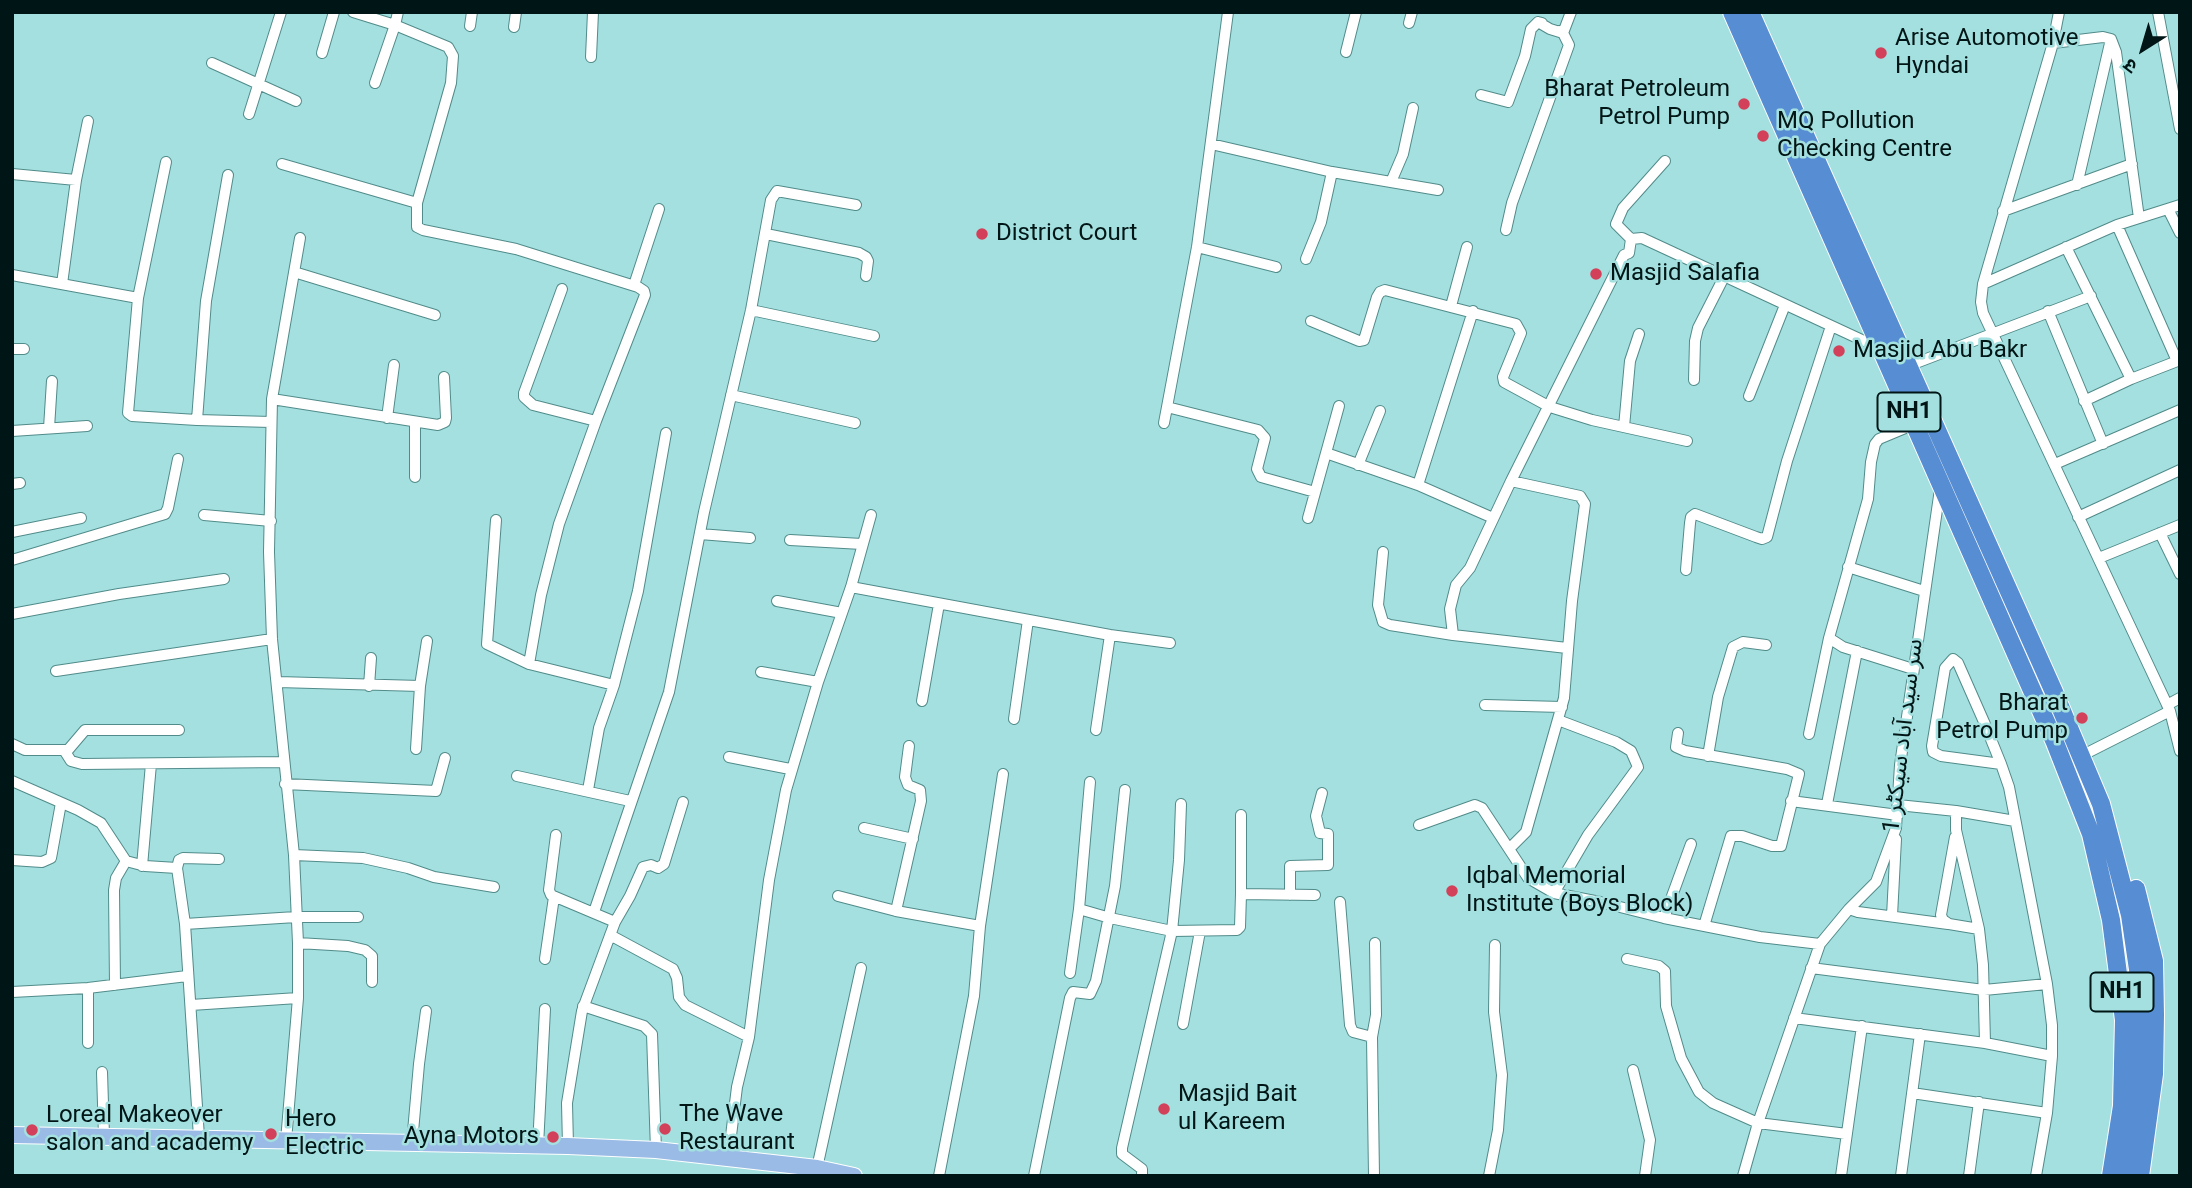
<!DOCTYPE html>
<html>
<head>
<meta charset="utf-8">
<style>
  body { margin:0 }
  #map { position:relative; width:2192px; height:1188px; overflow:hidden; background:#a3e0df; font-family:Roboto,"Noto Sans Devanagari",sans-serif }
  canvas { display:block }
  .frame { position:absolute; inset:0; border:14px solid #001515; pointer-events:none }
  .north { position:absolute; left:2108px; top:14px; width:70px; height:70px; -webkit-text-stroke:5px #a3e0df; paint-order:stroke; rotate:217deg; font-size:19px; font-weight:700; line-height:28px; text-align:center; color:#001515 }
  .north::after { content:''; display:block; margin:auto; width:24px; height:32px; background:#001515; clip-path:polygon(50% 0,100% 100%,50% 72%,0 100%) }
</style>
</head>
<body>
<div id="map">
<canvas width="2192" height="1188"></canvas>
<div class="frame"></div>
<div class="north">उ</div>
</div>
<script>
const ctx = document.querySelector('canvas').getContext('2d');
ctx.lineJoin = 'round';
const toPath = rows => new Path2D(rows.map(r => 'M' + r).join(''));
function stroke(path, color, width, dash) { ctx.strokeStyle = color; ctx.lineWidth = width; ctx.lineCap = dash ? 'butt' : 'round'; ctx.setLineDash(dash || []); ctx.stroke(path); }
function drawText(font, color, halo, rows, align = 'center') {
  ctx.font = font + ' Roboto,"Noto Sans Arabic",sans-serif'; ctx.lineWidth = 5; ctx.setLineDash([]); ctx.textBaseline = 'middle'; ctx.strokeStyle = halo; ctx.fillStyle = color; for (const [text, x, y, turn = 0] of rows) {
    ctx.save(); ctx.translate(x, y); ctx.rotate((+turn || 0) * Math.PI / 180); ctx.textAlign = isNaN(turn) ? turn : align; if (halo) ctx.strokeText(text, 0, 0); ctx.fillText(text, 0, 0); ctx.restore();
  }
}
const street = toPath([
  [353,12,395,25,398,12],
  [2059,12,2053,43,1983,284,1981,302,1983,313,2170,711,2180,751],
  [2158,12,2180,129],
  [1409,23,1412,12],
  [470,26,472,12],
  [514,27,516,12],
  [1559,31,1563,33,1571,12],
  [2111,39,2116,52,2139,218],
  [2053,43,2103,37,2111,39],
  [1346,52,1356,12],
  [322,53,334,12],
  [591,57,593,12],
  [212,63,296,101],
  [375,83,395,25,448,47,453,56,451,83,417,203,417,227,423,230,516,249,638,287,644,291,645,295,596,421,559,524,541,595,529,664],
  [1481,95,1508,102,1525,56,1531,29,1538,22,1542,23],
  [249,114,281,12],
  [1211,144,1332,172,1438,190],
  [166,162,138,298,128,413,132,416,197,420,271,422],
  [282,164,417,203],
  [12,174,76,180],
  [1391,182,1403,154,1413,108],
  [2077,185,2111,39],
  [2168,209,2180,233],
  [2003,211,2132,164],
  [2117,225,2177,361],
  [1506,230,1512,203,1569,45,1563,33,1550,29,1538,22],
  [766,234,859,253,866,257,868,261,866,276],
  [1631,239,1642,238,1879,348],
  [1197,247,1276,267],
  [2066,247,2131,379],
  [1306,259,1321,222,1332,172],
  [294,272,435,315],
  [12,275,138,298],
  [62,284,76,180,88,121],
  [1983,284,2117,225,2180,205],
  [634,285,659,209],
  [562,289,524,393,524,397,533,405,596,421],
  [1451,306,1467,247],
  [751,310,874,336],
  [2048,311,2103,444],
  [1311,321,1359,341,1364,340,1377,297,1380,292,1385,290,1516,324,1521,333,1503,377,1504,382,1550,407,1592,420,1687,441],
  [12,349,24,349],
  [1908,366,2091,296],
  [1694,380,1695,341,1698,328,1724,277],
  [731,395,855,423],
  [1749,396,1785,305],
  [272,399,438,425,445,422,446,418,444,377],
  [2084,401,2131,379,2180,360],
  [1167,407,1258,430,1265,438,1257,469,1261,477,1315,492],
  [387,418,394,365],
  [197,420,206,301,228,175],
  [1164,423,1197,247,1228,12],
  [1624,427,1630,361,1639,334],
  [49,428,52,381],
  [12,431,87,426],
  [1326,453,1339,406],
  [2055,464,2180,410],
  [1358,465,1380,411],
  [415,477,415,423],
  [1511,481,1580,496,1585,504,1572,601,1564,698,1526,832,1509,849,1528,878,1554,893,1600,902,1664,918,1760,937,1820,944],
  [12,484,20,483],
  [1418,485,1473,311],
  [204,515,271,521],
  [2078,517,2180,470],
  [1308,518,1326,453,1418,485,1493,518],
  [496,520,487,644,529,664,614,685],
  [12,532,81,518],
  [2160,533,2180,574],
  [700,534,750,538],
  [790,540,862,544],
  [1383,552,1378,605,1383,622,1390,625,1453,635,1567,648],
  [2099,558,2180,525],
  [12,560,165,514,168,508,178,459],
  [1848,567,1924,591],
  [1686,570,1690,523,1691,517,1695,514,1756,537,1762,539,1767,537,1787,461,1831,326],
  [851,587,1110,635],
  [777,601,842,613],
  [12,614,119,594,224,579],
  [1453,635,1450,609,1456,585,1470,568,1511,481,1624,255,1629,253,1631,239,1616,224,1623,208,1665,161],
  [1913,669,1843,647,1829,638,1868,499,1871,462,1875,444,1879,439,1915,424],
  [56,671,272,639],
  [761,672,818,682],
  [278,682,420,686,427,641],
  [369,686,371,658],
  [922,701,939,604],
  [1485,705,1562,707],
  [2167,705,2180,698],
  [1014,719,1028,620],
  [1096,730,1110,635,1170,643],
  [1678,733,1676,747,1685,751,1787,769,1799,774,1781,846,1772,846,1742,836,1731,836,1704,926],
  [1809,734,1829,638],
  [12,744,25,750,68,750,85,730,179,730],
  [416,749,420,686],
  [64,750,71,761,82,764,284,762],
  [1708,756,1718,697,1733,647,1743,642,1766,645],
  [2081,756,2170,711],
  [729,757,790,769],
  [2001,764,1941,756,1933,752,1932,746,1945,668,1953,659,1958,663,1984,722,2001,764,2009,787,2047,984,2052,1025,2052,1056,2047,1113,2036,1176],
  [517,776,630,801],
  [12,781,78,810,101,823,126,861,145,866,177,868],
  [285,784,436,791,445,758],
  [588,790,599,728,614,685,638,591,666,433],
  [1791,801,1898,815],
  [1827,804,1857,651],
  [1898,805,1956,811,2015,821],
  [1956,811,1956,830,1979,929,1983,965,1985,1043],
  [1419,825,1475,805,1482,808,1509,849],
  [864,828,913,839],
  [556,835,549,890,551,895,615,922],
  [1955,837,1941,915,1943,920,1949,924,1979,929],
  [294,855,363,858,408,868,434,877,494,887],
  [12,860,42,862,51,858,61,803],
  [142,866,151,764],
  [1554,893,1588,835,1638,767,1631,751,1616,742,1558,720],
  [1241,894,1315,895],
  [1290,895,1290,866,1328,865,1328,834,1320,833,1316,816,1322,793],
  [838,896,896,911,980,926],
  [1340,902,1350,1025,1353,1032,1372,1037],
  [1079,909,1110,918,1172,931,1237,930,1240,927,1241,894,1241,815],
  [1849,909,1858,912,1948,924],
  [896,911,921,801,920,790,908,785,905,777,909,746],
  [594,912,669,692,704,512,751,310,771,200,777,191,856,205],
  [1892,916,1896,839],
  [1664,918,1691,844],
  [185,924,296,917,358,917],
  [610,935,673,969,677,978,679,997,685,1005,749,1037],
  [298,943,348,946,365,950,372,956,372,982],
  [545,959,554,897],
  [1627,959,1659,966,1665,971,1666,1006,1681,1058,1699,1092,1713,1103,1758,1123,1847,1134],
  [1811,968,1984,990,2047,984],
  [1070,973,1079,909,1090,782],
  [115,985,114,890,116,878,126,861],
  [88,988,88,1043],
  [12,992,88,988,187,976],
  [191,1005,298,998],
  [583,1006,644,1026,652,1034,656,1150],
  [1794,1018,1985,1043,2052,1056],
  [1183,1024,1200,931],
  [1633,1070,1650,1140,1645,1176],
  [102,1072,104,1136],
  [1912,1093,2047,1113],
  [199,1137,185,924,177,868,179,860,183,858,219,859],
  [286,1141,298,998,298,943,294,855,272,639,269,552,272,399,300,238],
  [412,1143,419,1064,426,1011],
  [538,1146,545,1009],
  [568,1146,567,1103,582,1011,615,922,630,896,643,867,651,865,658,868,664,864,683,802],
  [728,1160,737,1087,749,1037,769,880,786,790,818,682,851,587,871,515],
  [817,1168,861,968],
  [939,1176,974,996,980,926,1003,774],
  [1034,1176,1070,998,1073,992,1090,994,1096,981,1115,886,1125,790],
  [1142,1176,1142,1169,1122,1154,1122,1148,1172,931,1179,860,1181,804],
  [1374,1176,1372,1037,1376,1015,1375,943],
  [1489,1176,1498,1130,1502,1075,1494,1012,1495,945],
  [1743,1176,1758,1123,1820,944,1849,909,1876,882,1896,828,1900,765,1940,489],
  [1841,1176,1862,1026],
  [1901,1176,1920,1034],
  [1969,1176,1979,1102]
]);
const primary = toPath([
  [12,1135,568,1146,656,1150,817,1168,854,1176]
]);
const highway = toPath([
  [1732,12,2054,740,2091,834,2111,920,2124,1020,2122,1106,2111,1176],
  [1750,12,2054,692,2101,804,2130,915,2140,983,2141,1058,2138,1113,2126,1176],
  [2136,889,2154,961,2155,1015,2154,1074,2140,1176]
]);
stroke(street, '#518b8a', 12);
stroke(primary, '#fff', 18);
stroke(highway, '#fff', 20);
stroke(street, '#fff', 10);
stroke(primary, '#9abbe5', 16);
stroke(highway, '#578ed3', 18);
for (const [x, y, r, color] of [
  [1881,53,7,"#d24159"],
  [1744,104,7,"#d24159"],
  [1763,136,7,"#d24159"],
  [982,234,7,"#d24159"],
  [1596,274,7,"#d24159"],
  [1839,351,7,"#d24159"],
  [2082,718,7,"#d24159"],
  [1452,891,7,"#d24159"],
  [1164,1109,7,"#d24159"],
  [665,1129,7,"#d24159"],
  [32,1130,7,"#d24159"],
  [271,1134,7,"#d24159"],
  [553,1137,7,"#d24159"]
]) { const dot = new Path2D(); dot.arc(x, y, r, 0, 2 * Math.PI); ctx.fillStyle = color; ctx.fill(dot); stroke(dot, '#a3e0df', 2.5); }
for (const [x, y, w] of [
  [1909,412,63],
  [2122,992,63]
]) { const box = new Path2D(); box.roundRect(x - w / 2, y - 19.5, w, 39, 5); ctx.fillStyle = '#a3e0df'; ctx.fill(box); stroke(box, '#001515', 2); }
drawText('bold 23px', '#001515', null, [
  ["NH1",1909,412],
  ["NH1",2122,992]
]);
drawText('24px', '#001515', '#a3e0df', [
  ["Arise Automotive",1895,39],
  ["Hyndai",1895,67],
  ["Bharat Petroleum",1730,90,"right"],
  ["Petrol Pump",1730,118,"right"],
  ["MQ Pollution",1777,122],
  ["Checking Centre",1777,150],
  ["District Court",996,234],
  ["Masjid Salafia",1610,274],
  ["Masjid Abu Bakr",1853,351],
  ["Bharat",2068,704,"right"],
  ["Petrol Pump",2068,732,"right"],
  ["Iqbal Memorial",1466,877],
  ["Institute (Boys Block)",1466,905],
  ["Masjid Bait",1178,1095],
  ["ul Kareem",1178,1123],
  ["The Wave",679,1115],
  ["Restaurant",679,1143],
  ["Loreal Makeover",46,1116],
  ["salon and academy",46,1144],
  ["Hero",285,1120],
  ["Electric",285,1148],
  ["Ayna Motors",539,1137,"right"]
], 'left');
drawText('24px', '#001515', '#a3e0df', [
  ["سر سید آباد سیکٹر 1",1904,736,-83]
]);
</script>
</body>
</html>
